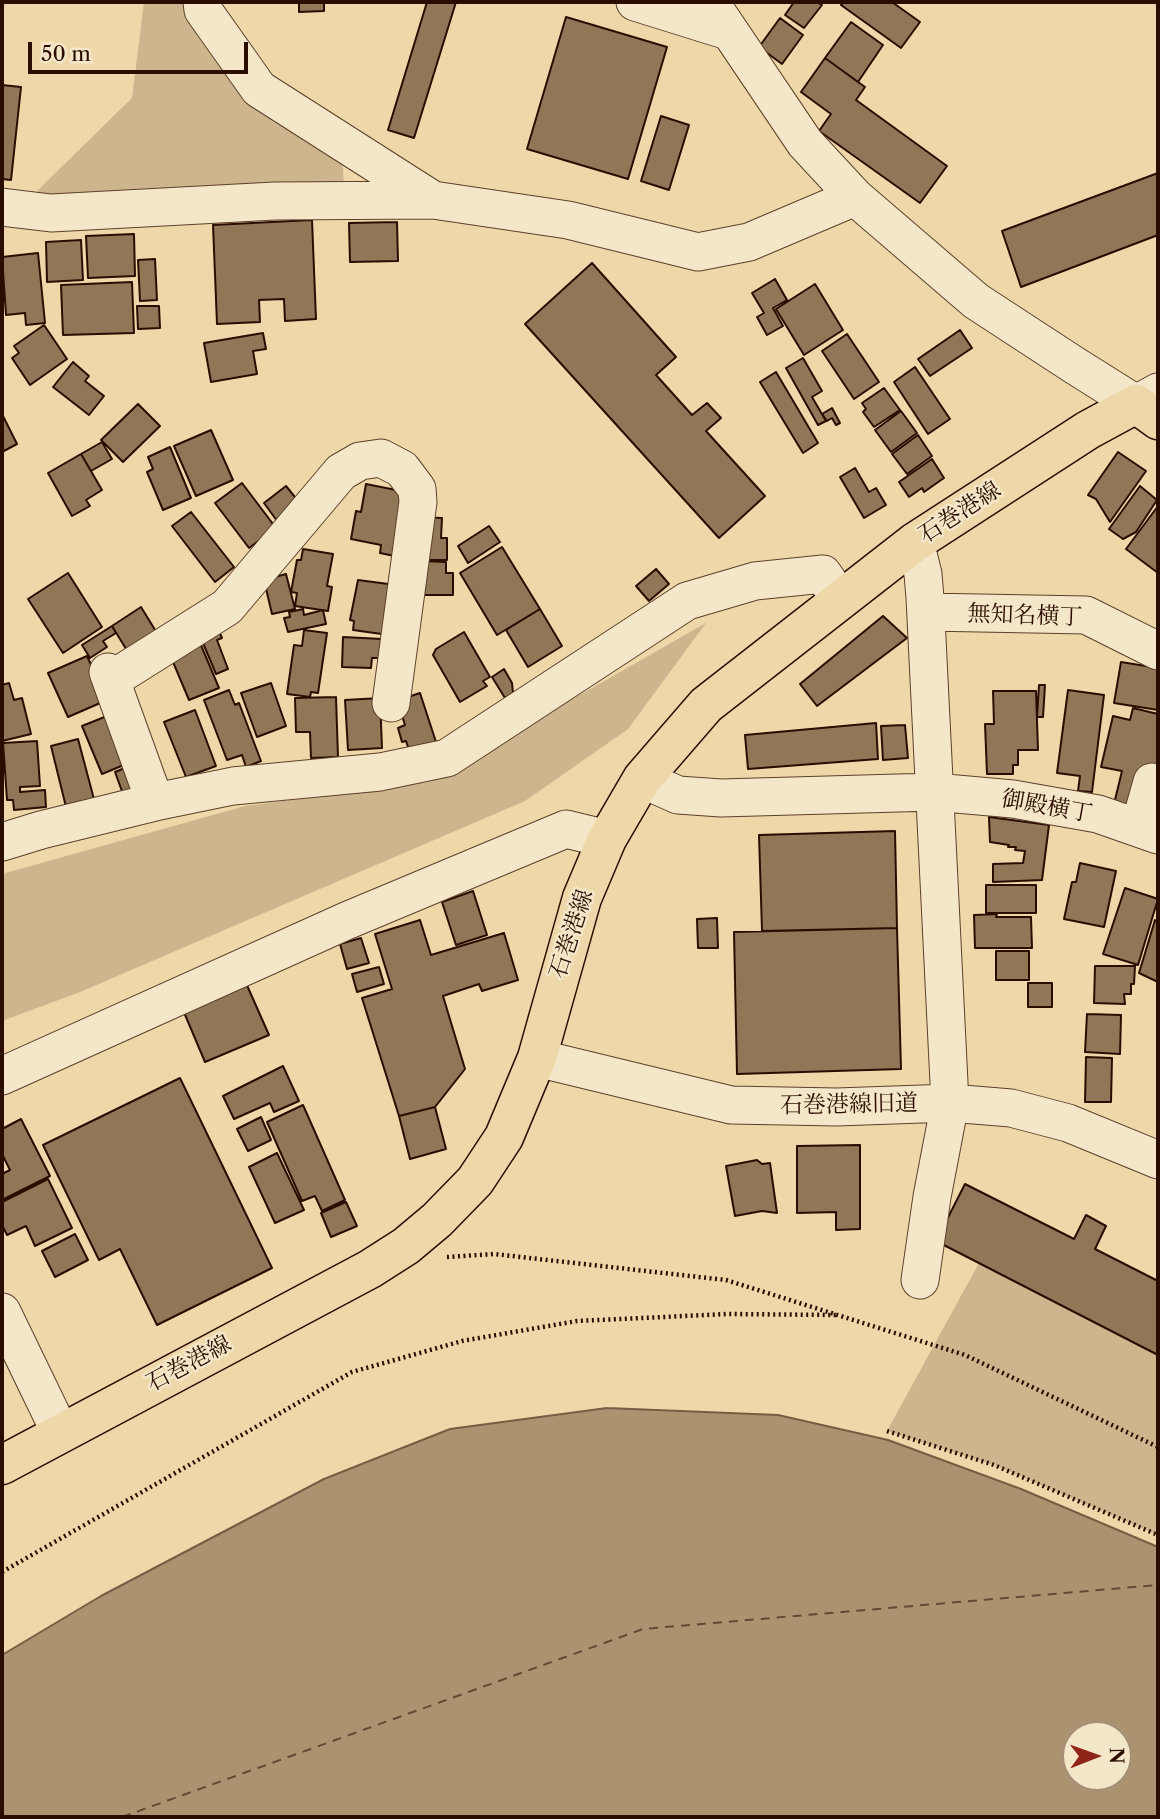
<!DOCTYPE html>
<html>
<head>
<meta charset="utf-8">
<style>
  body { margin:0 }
  #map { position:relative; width:1160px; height:1819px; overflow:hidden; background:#eed8aa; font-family:"Libre Caslon Text",serif }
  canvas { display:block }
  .frame { position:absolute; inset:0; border:4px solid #2b0d00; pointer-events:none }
  .north { position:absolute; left:1062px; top:1721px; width:70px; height:70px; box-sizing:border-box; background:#f4e6c8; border:2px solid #a48f78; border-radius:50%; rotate:89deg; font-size:19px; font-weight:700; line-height:28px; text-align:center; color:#2b0d00 }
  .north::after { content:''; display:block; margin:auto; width:24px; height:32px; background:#8f2418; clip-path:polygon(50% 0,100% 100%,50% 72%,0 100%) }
  .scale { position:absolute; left:28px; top:42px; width:220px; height:32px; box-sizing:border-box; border:4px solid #2b0d00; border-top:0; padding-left:9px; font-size:21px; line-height:24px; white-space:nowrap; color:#2b0d00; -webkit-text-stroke:5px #f4e6c8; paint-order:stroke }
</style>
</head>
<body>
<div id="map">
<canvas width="1160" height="1819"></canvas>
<div class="frame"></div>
<div class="north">N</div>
<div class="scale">50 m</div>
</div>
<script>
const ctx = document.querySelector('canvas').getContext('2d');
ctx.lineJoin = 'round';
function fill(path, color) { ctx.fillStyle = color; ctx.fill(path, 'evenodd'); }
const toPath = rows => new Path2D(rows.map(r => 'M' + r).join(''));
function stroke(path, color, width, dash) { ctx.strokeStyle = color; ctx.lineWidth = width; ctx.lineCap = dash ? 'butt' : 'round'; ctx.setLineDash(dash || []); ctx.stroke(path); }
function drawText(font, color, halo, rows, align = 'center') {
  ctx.font = font + ' "Libre Caslon Text","Noto Serif JP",serif'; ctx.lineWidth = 5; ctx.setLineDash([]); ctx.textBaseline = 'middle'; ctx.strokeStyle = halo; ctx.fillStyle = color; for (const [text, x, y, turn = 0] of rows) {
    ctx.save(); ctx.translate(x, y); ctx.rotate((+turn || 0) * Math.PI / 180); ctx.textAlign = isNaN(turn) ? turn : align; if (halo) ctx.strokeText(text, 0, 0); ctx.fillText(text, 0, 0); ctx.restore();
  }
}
fill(toPath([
  [144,2,190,2,342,152,344,187,59,202,37,191,132,98],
  [706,623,628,729,525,801,80,992,2,1021,2,874,245,806,427,782],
  [979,1263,1158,1354,1158,1535,994,1465,887,1431]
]), '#cdb58d');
const water = toPath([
  [607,1408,778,1415,888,1440,1021,1489,1158,1547,1158,1817,2,1817,2,1655,101,1596,324,1479,450,1429,607,1408],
  [1076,1735,1118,1735,1118,1777,1076,1777,1076,1735]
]);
fill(water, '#ac9370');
stroke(water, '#785d43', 2);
stroke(toPath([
  [122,1817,643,1629,1158,1585]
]), '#654932', 2, [9, 7]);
const building = toPath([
  [299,2,324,2,324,11,299,12,299,2],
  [427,2,456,2,414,138,388,130,427,2],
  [794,2,817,2,822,5,804,28,785,15,794,2],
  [844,2,892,2,920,22,901,48,841,5,844,2],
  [566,17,667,47,628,179,527,149,566,17],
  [780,18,803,35,782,64,759,47,780,18],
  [851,22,883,45,858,82,825,58,851,22],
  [825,58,865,87,856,100,947,166,920,203,819,131,831,114,801,92,825,58],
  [2,85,21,87,11,180,2,179,2,85],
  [661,116,689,125,669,190,641,181,661,116],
  [1158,173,1158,235,1021,287,1002,231,1158,173],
  [312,220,316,319,285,321,284,299,259,300,260,322,217,324,213,225,312,220],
  [397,222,398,261,350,262,349,223,397,222],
  [134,234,135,276,88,278,86,236,134,234],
  [81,240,83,280,47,282,46,242,81,240],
  [38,253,45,323,26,325,25,313,6,315,2,257,38,253],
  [155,259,157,300,140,301,138,260,155,259],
  [592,263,676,357,656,375,692,415,707,403,721,418,706,431,765,496,719,538,525,324,592,263],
  [775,279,787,300,773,308,783,326,767,335,757,317,764,313,752,293,775,279],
  [132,282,134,333,63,335,61,285,132,282],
  [815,284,843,330,804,355,776,309,815,284],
  [137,306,159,306,160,328,138,329,137,306],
  [44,325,67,359,30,385,12,358,19,353,14,346,44,325],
  [960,330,972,348,930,376,918,359,960,330],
  [263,333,266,349,253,351,257,374,211,382,204,343,263,333],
  [847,334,879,382,854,399,822,351,847,334],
  [803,358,822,391,812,397,826,421,818,425,786,368,803,358],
  [73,362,89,376,85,381,104,396,89,415,53,387,73,362],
  [915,367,950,419,928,434,894,382,915,367],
  [776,372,818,443,803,453,760,382,776,372],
  [884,388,900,410,874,427,863,412,866,409,862,403,884,388],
  [138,404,160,426,123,462,101,440,138,404],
  [832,408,840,423,836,425,832,418,827,421,822,414,832,408],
  [901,411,917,433,891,452,875,430,901,411],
  [2,414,17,444,2,452,2,414],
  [211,430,233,480,196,496,174,446,211,430],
  [918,435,932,456,907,474,892,454,918,435],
  [102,442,112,459,91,471,81,454,102,442],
  [170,447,191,498,163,510,147,472,153,469,148,457,170,447],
  [1118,452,1146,471,1110,522,1096,499,1088,495,1118,452],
  [81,454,102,490,86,500,90,506,72,516,48,473,81,454],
  [932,459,944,478,924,492,922,488,909,497,899,482,932,459],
  [855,468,869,492,876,488,886,505,864,518,840,477,855,468],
  [242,483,276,528,249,548,215,503,242,483],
  [366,484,406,492,399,557,380,553,381,545,351,539,356,511,361,512,366,484],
  [286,486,303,507,280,525,264,503,286,486],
  [1140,486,1157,500,1136,532,1123,539,1109,529,1140,486],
  [1158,506,1158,573,1126,549,1158,506],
  [191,512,234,567,215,582,172,526,191,512],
  [420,517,442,518,441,538,447,538,447,560,419,560,420,517],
  [489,526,500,542,468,563,458,546,489,526],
  [502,547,540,609,497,635,460,573,502,547],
  [303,549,333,554,327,586,332,587,328,611,295,606,297,593,291,592,297,560,301,560,303,549],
  [421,561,446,562,446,573,453,573,453,595,421,595,421,561],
  [656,569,669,584,649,601,636,586,656,569],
  [68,573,102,627,63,653,28,599,68,573],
  [286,574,295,609,272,614,264,580,286,574],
  [358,580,396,585,389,635,353,630,354,621,350,620,358,580],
  [141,607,160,638,131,657,112,626,141,607],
  [303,609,304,615,323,610,326,624,288,632,284,618,290,617,289,612,303,609],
  [540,609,562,646,528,667,506,630,540,609],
  [883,616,907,638,817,706,800,684,883,616],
  [216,624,222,638,217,640,228,669,216,674,198,631,216,624],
  [112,626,116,633,103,641,107,647,90,658,82,645,112,626],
  [304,630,327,633,318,693,311,692,310,697,287,694,294,645,302,646,304,630],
  [464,632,490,677,483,681,487,686,460,702,433,655,436,649,464,632],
  [343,637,382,639,381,658,372,658,371,668,342,667,343,637],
  [198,638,219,688,189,700,168,650,198,638],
  [87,656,107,700,68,717,48,673,87,656],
  [1121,662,1158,668,1158,710,1114,703,1121,662],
  [504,669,512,683,513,693,505,698,492,677,504,669],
  [9,683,14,700,22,698,31,734,2,741,2,685,9,683],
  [271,683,286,726,257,737,241,693,271,683],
  [1039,685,1045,685,1043,717,1037,717,1039,685],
  [229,690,235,705,239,703,261,761,246,767,242,755,227,760,204,700,229,690],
  [1068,690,1104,695,1092,792,1078,791,1080,776,1057,773,1068,690],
  [993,691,1036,691,1038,750,1018,750,1018,765,1013,765,1013,774,987,774,985,724,994,724,993,691],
  [420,693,436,742,409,750,406,741,402,742,398,728,405,725,396,697,408,697,420,693],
  [336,697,338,757,311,758,310,732,296,732,295,698,336,697],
  [380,698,382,748,348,750,345,700,380,698],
  [1133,708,1158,714,1158,772,1131,808,1114,804,1122,771,1101,767,1113,716,1130,720,1133,708],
  [195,710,216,766,186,777,164,722,195,710],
  [112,714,131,762,102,774,82,726,112,714],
  [876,723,878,759,748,769,745,735,876,723],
  [905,725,908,758,883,760,881,726,905,725],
  [78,739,95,803,67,811,51,746,78,739],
  [37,741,40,786,20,787,20,792,45,790,46,807,14,810,13,800,7,800,3,743,37,741],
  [132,765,141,787,123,794,115,772,132,765],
  [989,817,1049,825,1042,880,993,882,993,864,1023,863,1025,851,1015,850,1016,847,1008,847,1009,845,990,842,989,817],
  [895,831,897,928,762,931,759,835,895,831],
  [1080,863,1116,871,1104,927,1064,919,1072,882,1076,882,1080,863],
  [986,885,1036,885,1036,913,986,913,986,885],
  [1125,888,1158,899,1138,965,1103,954,1125,888],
  [473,891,487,935,456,945,442,902,473,891],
  [997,914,996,917,1031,917,1032,948,975,948,974,915,997,914],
  [717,918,718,948,698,948,697,919,717,918],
  [420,920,431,955,504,933,518,980,482,991,479,984,443,996,465,1069,435,1107,399,1116,362,998,392,989,375,934,420,920],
  [1155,920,1158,922,1158,982,1139,973,1155,920],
  [897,928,901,1069,737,1074,734,932,897,928],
  [361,938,369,963,347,969,340,944,361,938],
  [996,951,1029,951,1029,980,996,980,996,951],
  [1095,966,1135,966,1134,984,1131,984,1131,994,1124,994,1125,1004,1094,1003,1095,966],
  [379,967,384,984,357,992,352,974,379,967],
  [246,983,269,1035,205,1062,183,1010,246,983],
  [1028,983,1052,983,1052,1007,1028,1007,1028,983],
  [1087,1014,1121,1015,1120,1054,1085,1052,1087,1014],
  [1086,1057,1112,1058,1111,1102,1085,1102,1086,1057],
  [283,1066,299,1101,274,1112,270,1103,234,1119,223,1096,283,1066],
  [180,1078,272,1268,157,1325,120,1249,99,1260,43,1145,180,1078],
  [303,1105,345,1200,322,1211,315,1196,302,1201,267,1122,303,1105],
  [435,1107,446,1149,410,1159,399,1116,435,1107],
  [261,1117,271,1140,248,1151,237,1129,261,1117],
  [21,1119,50,1176,2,1200,2,1174,10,1170,2,1154,2,1129,21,1119],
  [860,1145,860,1229,836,1230,836,1212,797,1213,797,1146,860,1145],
  [277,1153,304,1210,275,1223,249,1167,277,1153],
  [757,1160,762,1164,770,1163,777,1213,762,1211,735,1216,726,1166,757,1160],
  [48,1179,72,1228,35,1246,26,1226,7,1235,2,1225,2,1202,48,1179],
  [965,1184,1074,1239,1086,1215,1106,1226,1095,1249,1158,1281,1158,1355,936,1241,965,1184],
  [346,1202,357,1226,331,1237,321,1213,346,1202],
  [75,1234,88,1260,55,1277,42,1251,75,1234]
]);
fill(building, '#907758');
stroke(building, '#2b0d00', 2);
const minor = toPath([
  [202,2,203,10,259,89,433,200],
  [635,2,728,31],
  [710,2,805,143,855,197],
  [2,207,51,213,275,201,433,200,568,220,698,252,749,242,855,197,976,301,1074,365,1136,404,1158,392],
  [915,542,923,574,925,598,950,1103,932,1197,920,1280],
  [926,612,1086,615,1158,651],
  [108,672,155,802],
  [111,680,227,607,341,472,360,461,381,458,402,469,417,489,418,502,391,703],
  [642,779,678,795,721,798,934,792,1013,799,1098,814,1158,835],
  [1139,828,1152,782],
  [2,842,41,830,155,802,233,786,380,772,447,758,687,601,755,581,823,574,840,599],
  [537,1058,731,1105,837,1107,950,1103,1011,1108,1068,1123,1158,1160],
  [2,1076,346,921,566,829,607,839],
  [2,1312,60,1432]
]);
const major = toPath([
  [2,1465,370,1269,406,1246,437,1220,475,1181,504,1137,537,1058,582,898,607,839,642,779,706,705,915,542,1088,430,1136,404,1158,420]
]);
stroke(minor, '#5c402a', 39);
stroke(major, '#2b0d00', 41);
stroke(toPath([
  [447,1257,494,1254,726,1280,965,1355,1158,1447],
  [887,1431,994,1465,1158,1535],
  [2,1572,352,1372,462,1341,577,1321,727,1314,838,1315]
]), '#2b0d00', 4.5, [2, 3.5]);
stroke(minor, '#f4e6c8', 37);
stroke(major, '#eed8aa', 38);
drawText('23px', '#2b0d00', '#f4e6c8', [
  ["石巻港線",960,513,-33],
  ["無知名横丁",1025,616,2],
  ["御殿横丁",1047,807,10],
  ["石巻港線",572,934,-72],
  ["石巻港線旧道",849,1105,-1],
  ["石巻港線",189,1364,-28]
]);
</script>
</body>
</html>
